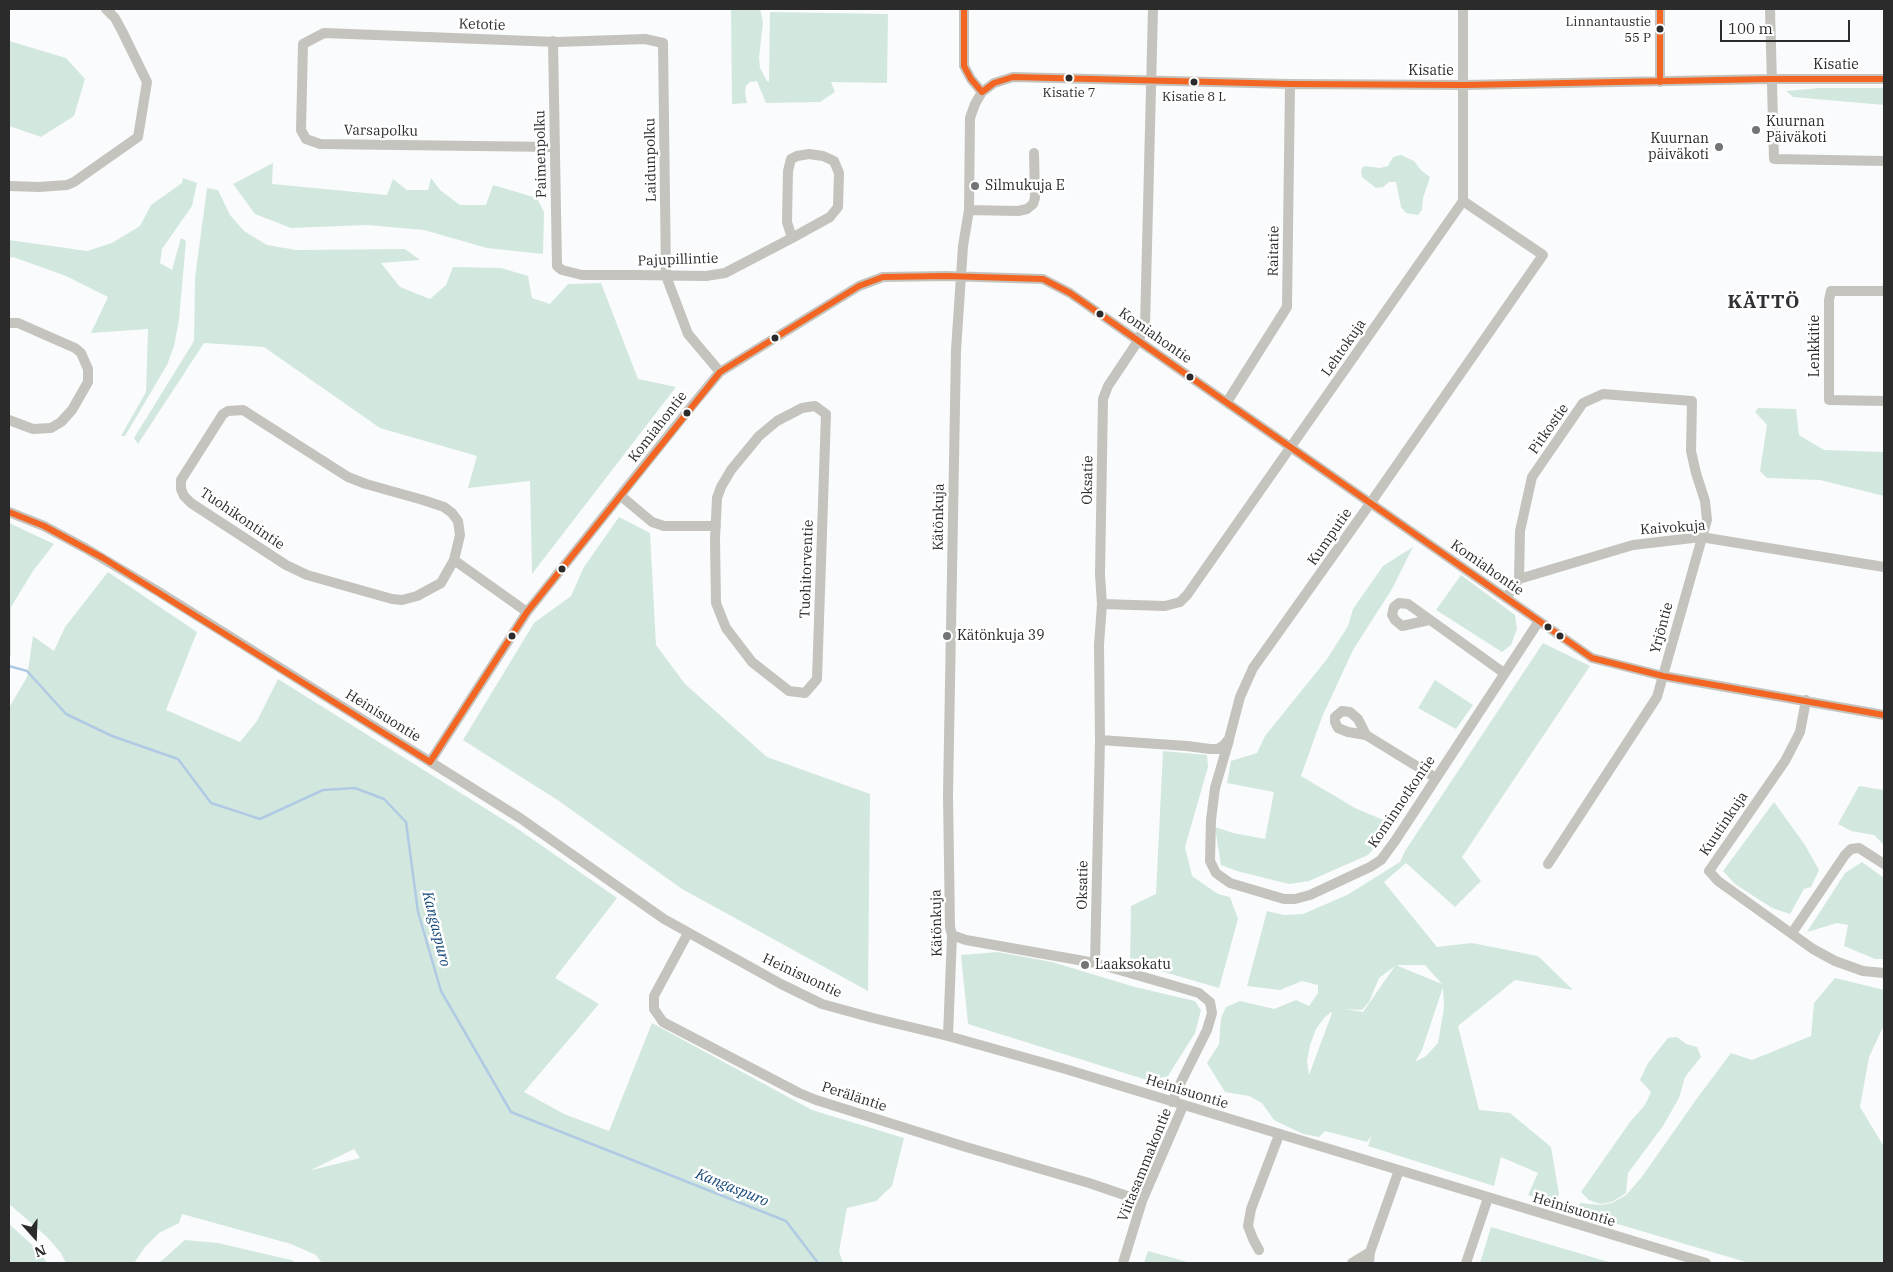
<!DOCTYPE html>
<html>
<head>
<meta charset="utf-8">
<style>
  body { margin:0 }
  #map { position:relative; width:1893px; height:1272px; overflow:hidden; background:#fafbfd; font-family:"IBM Plex Serif",serif }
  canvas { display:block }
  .frame { position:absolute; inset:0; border:10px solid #2b2b2c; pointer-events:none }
  .north { position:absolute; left:10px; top:1212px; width:50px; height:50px; -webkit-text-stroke:4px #fff; paint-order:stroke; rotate:160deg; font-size:14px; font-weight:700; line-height:20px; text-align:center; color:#2b2b2c }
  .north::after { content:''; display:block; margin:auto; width:18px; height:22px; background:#2b2b2c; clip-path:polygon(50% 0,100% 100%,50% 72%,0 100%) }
  .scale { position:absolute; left:1720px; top:20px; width:130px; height:22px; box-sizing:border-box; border:2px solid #2b2b2c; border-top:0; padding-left:6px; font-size:15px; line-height:18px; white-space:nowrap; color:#2b2b2c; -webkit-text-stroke:4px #fff; paint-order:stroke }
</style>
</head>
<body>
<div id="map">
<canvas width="1893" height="1272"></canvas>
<div class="frame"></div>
<div class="north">N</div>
<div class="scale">100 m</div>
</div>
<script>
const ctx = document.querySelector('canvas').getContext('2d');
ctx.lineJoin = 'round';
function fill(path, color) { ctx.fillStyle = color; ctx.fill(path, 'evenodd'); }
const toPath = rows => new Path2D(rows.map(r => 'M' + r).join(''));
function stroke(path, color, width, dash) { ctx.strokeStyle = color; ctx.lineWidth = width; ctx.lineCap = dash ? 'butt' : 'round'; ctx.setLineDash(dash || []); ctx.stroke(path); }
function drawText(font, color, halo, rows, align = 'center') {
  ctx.font = font + ' "IBM Plex Serif",serif'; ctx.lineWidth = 5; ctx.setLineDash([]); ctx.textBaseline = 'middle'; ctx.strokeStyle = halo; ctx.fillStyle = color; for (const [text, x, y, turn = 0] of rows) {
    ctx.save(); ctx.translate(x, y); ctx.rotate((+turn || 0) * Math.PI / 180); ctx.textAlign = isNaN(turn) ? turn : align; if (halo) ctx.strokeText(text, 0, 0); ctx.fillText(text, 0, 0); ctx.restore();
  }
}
fill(toPath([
  [731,9,760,9,763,22,759,57,760,68,767,81,769,82,770,12,888,14,887,83,831,82,835,92,820,102,766,103,757,81,750,82,746,86,745,93,747,103,732,104],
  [9,41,66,58,85,79,74,116,41,137,9,126],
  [1819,88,1884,88,1884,105,1793,97,1786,91],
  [1401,155,1414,161,1421,170,1430,177,1423,198,1422,210,1418,215,1406,213,1401,207,1396,182,1389,182,1383,187,1376,188,1362,177,1361,170,1364,166,1380,168,1388,166,1393,157],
  [273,163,272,184,387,195,393,179,407,190,428,190,431,178,440,190,460,205,486,205,493,185,537,198,544,212,543,254,487,248,424,230,367,225,291,228,255,214,233,184],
  [183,178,197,183,192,206,162,249,160,263,172,270,181,238,186,241,179,320,174,346,167,365,125,436,121,436,146,392,148,329,91,333,108,297,66,276,13,257,9,258,9,240,87,251,112,243,140,226,151,205,182,183],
  [207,188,218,190,230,215,244,231,267,245,296,250,405,249,420,260,381,263,400,287,430,299,446,285,453,267,501,268,528,276,532,298,550,304,568,284,601,283,638,379,676,387,532,574,530,481,468,488,477,456,380,428,264,347,204,343,138,444,134,438,194,341,195,278],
  [1758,408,1796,409,1799,435,1824,450,1884,452,1884,496,1820,480,1767,478,1760,471,1767,425,1755,412],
  [619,517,650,533,656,645,685,684,767,757,870,794,868,991,682,889,559,801,463,740,534,623,571,596,584,567],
  [9,523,54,544,33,571,11,607,11,655,9,662],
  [1413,547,1392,589,1353,650,1322,717,1301,776,1355,808,1388,822,1379,843,1368,855,1309,881,1289,884,1237,871,1221,865,1215,827,1233,833,1265,839,1274,792,1227,783,1231,761,1257,753,1265,736,1327,659,1348,626,1353,609,1383,566],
  [108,572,197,632,166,710,240,742,257,721,278,679,515,827,617,898,555,978,599,1004,524,1092,564,1114,609,1131,652,1023,812,1110,904,1138,892,1186,876,1201,847,1208,839,1251,843,1263,322,1263,316,1255,291,1244,182,1214,179,1223,159,1233,145,1247,134,1263,66,1263,61,1253,46,1236,9,1204,9,708,27,677,33,636,54,651,65,627],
  [354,1149,360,1158,308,1171,309,1171],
  [1461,575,1515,615,1517,629,1511,645,1502,652,1436,610],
  [1543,643,1590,666,1462,857,1481,881,1455,907,1406,863,1384,882,1437,947,1472,943,1538,956,1573,990,1515,980,1458,1026,1479,1110,1510,1113,1551,1147,1559,1194,1554,1204,1528,1195,1538,1173,1501,1157,1494,1186,1368,1146,1372,1135,1367,1142,1325,1131,1319,1137,1303,1134,1274,1120,1262,1103,1249,1096,1225,1092,1207,1063,1219,1044,1221,1018,1226,1007,1240,1001,1274,1009,1296,1000,1309,1006,1318,993,1318,985,1302,981,1280,990,1247,986,1267,911,1284,915,1303,914,1347,895,1400,862,1405,851],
  [1398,965,1425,965,1442,984,1398,966],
  [1395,966,1363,1012,1345,1009,1362,1010,1369,1002,1379,978],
  [1443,987,1444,1008,1438,1043,1426,1056,1415,1062,1422,1050],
  [1331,1012,1332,1013,1309,1075,1307,1061,1310,1045,1316,1029,1324,1018],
  [1435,680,1473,705,1456,729,1418,708],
  [1163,751,1207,755,1208,767,1185,847,1192,876,1218,894,1230,897,1238,919,1219,988,1130,962,1131,906,1156,894],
  [1859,786,1884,790,1884,845,1874,835,1851,831,1838,824],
  [1774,802,1805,845,1819,870,1811,887,1804,889,1790,914,1772,908,1735,884,1723,871],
  [1862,862,1884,878,1884,959,1875,959,1844,946,1848,925,1837,923,1807,932,1845,873],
  [998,952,1052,962,1135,987,1195,1001,1201,1010,1195,1033,1168,1076,1150,1081,968,1024,961,955],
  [1835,978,1884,990,1884,1025,1869,1057,1860,1107,1883,1145,1884,1144,1884,1263,1749,1263,1621,1225,1575,1213,1580,1203,1600,1205,1612,1203,1626,1195,1641,1178,1698,1097,1731,1053,1752,1060,1811,1036,1814,1003],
  [1677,1037,1686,1044,1697,1047,1701,1057,1685,1077,1679,1098,1663,1126,1628,1173,1626,1193,1612,1202,1600,1204,1589,1200,1581,1192,1630,1122,1645,1105,1651,1092,1640,1080,1648,1063,1668,1038],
  [9,1224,39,1251,47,1263,9,1263],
  [1491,1227,1612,1263,1480,1263],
  [185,1240,218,1243,291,1260,297,1263,159,1263],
  [1148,1251,1191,1263,1144,1263]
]), '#d2e8de');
stroke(toPath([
  [9,666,27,671,66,714,112,736,178,759,211,803,260,819,323,790,355,788,384,799,406,822,418,912,441,991,511,1112,786,1221,818,1263]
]), '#b1cae4', 2.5);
stroke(toPath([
  [964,9,964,66,971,79,982,92],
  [1660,9,1660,82],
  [1770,9,1774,159,1884,161],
  [553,41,557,266,562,270,582,275,636,275,706,276,725,273,792,238,787,222,788,171,791,159,797,156,809,154,823,156,834,161,839,173,838,207,830,217,792,238],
  [554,147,320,144,306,139,301,130,303,44,324,33,557,42,645,39,663,43,666,276,688,334,720,372],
  [9,186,39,187,67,185,74,182,138,137,147,82,122,31,115,18,106,9],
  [969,210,1018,211,1027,209,1033,204,1035,198,1034,153],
  [1884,291,1831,291,1829,300,1829,400,1884,401],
  [9,323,18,323,75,348,81,353,88,369,88,382,72,410,61,422,51,428,33,429,9,420],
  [1227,402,1287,307,1290,84],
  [815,406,826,414,817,679,805,693,789,691,752,662,726,628,716,603,715,539,717,498,721,487,731,470,759,436,777,421,802,408,815,406],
  [243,410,348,477,366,484,423,500,444,507,452,513,458,521,460,535,454,560,441,583,417,596,402,600,392,599,307,575,286,565,191,503,184,496,181,489,181,480,223,414,228,411,243,410],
  [621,496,652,522,664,526,716,526],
  [9,512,44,526,85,548,159,592,520,818,664,919,781,984,822,1004,873,1018,948,1036,1062,1068,1706,1263],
  [454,560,527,612],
  [1519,579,1520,531,1532,477,1583,403,1603,394,1692,401,1691,451,1696,473,1705,501,1707,520,1657,697,1548,864],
  [1506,598,1519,579,1633,545,1701,537,1884,567],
  [1102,604,1165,606,1180,602,1187,595,1463,201,1463,9],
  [1429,620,1402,626,1395,620,1392,615,1394,607,1399,603,1408,604,1504,673],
  [1806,700,1800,732,1785,761,1709,871,1718,881,1813,949,1835,961,1863,971,1884,973],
  [1366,735,1348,732,1338,728,1335,722,1335,717,1342,711,1350,712,1358,719,1366,735,1436,778],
  [1100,740,1187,746,1210,749,1218,749,1224,745,1229,739,1240,697,1253,668,1374,498,1543,255,1463,201],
  [1229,740,1215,788,1211,820,1210,861,1216,873,1230,883,1284,899,1295,899,1310,895,1370,867,1381,860,1395,841,1539,621],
  [430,762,527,612,695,402,720,372,859,286,883,277,946,276,1043,279,1070,293,1592,658,1663,676,1884,715],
  [688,933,654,996,654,1009,663,1022,799,1093,816,1100,966,1147,1089,1183,1142,1201],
  [1792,933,1845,855,1851,849,1859,848,1884,864],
  [952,935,966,940,1095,963,1199,993,1210,1002,1212,1013,1207,1030,1181,1082,1172,1102],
  [1095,963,1100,740,1099,645,1102,604,1100,575,1103,399,1108,386,1138,341,1145,326,1153,9],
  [948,1036,952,935,950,927,948,795,956,350,963,246,969,210,970,118,975,104,982,92,994,83,1013,77,1290,84,1464,85,1771,79,1884,79],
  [1259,1250,1253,1239,1248,1226,1251,1209,1279,1135],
  [1123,1263,1142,1201,1183,1106],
  [1352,1263,1370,1252],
  [1369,1263,1370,1252,1399,1170],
  [1466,1263,1488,1198]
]), '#c4c3bd', 10);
stroke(toPath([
  [964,9,964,66,971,79,982,92,994,83,1013,77,1290,84,1464,85,1771,79,1884,79],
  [1660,9,1660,82],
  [9,512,44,526,103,558,430,762,527,612,720,372,859,286,883,277,946,276,1043,279,1070,293,1592,658,1663,676,1884,715]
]), '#f26522', 6);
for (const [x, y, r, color] of [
  [1660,29,4.5,"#2b2b2c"],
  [1069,78,4.5,"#2b2b2c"],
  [1194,82,4.5,"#2b2b2c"],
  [1756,130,5,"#737475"],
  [1719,147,5,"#737475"],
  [975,186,5,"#737475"],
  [1100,314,4.5,"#2b2b2c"],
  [775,338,4.5,"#2b2b2c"],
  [1190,377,4.5,"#2b2b2c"],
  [687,413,4.5,"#2b2b2c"],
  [562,569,4.5,"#2b2b2c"],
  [1548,627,4.5,"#2b2b2c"],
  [512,636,4.5,"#2b2b2c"],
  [947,636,5,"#737475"],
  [1560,636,4.5,"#2b2b2c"],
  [1085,965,5,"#737475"]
]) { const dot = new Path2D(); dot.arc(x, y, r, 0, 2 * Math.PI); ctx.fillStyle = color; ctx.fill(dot); stroke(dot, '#fff', 2); }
drawText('13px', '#2b2b2c', '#fff', [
  ["Linnantaustie",1651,22,"right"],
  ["55 P",1651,38,"right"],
  ["Kisatie 7",1069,93],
  ["Kisatie 8 L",1194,97]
]);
drawText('14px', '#2b2b2c', '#fff', [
  ["Ketotie",482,25,2],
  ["Kisatie",1836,65],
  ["Kisatie",1431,71],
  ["Varsapolku",381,131,1],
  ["Paimenpolku",541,154,-91],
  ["Laidunpolku",651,160,-91],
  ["Raitatie",1274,251,-89],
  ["Pajupillintie",678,260,-2],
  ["Komiahontie",1155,336,35],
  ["Lenkkitie",1815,346,-90],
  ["Lehtokuja",1344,348,-55],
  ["Komiahontie",658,427,-52],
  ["Pitkostie",1549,429,-55],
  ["Oksatie",1088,480,-89],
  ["Kätönkuja",939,517,-89],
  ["Tuohikontintie",242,519,34],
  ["Kaivokuja",1673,528,-4],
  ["Kumputie",1330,537,-55],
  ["Komiahontie",1487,568,35],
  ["Tuohitorventie",807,569,-88],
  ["Yrjöntie",1662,628,-75],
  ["Heinisuontie",383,716,32],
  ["Kominnotkontie",1402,802,-56],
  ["Kuutinkuja",1724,824,-56],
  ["Oksatie",1083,885,-89],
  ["Kätönkuja",937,923,-91],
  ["Heinisuontie",802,976,25],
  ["Heinisuontie",1187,1092,17],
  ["Peräläntie",854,1097,18],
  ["Viitasammakontie",1145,1165,-68],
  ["Heinisuontie",1574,1210,17]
]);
drawText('14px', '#2b2b2c', '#fff', [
  ["Kuurnan",1766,122],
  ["Päiväkoti",1766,138],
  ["Kuurnan",1709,139,"right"],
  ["päiväkoti",1709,155,"right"],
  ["Silmukuja E",985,186],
  ["Kätönkuja 39",957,636],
  ["Laaksokatu",1095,965]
], 'left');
drawText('italic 15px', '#154877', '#fff', [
  ["Kangaspuro",436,929,76],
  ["Kangaspuro",732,1188,22]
]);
ctx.letterSpacing = '1px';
drawText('bold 19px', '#313135', '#fff', [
  ["KÄTTÖ",1764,303]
]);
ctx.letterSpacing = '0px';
</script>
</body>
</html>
